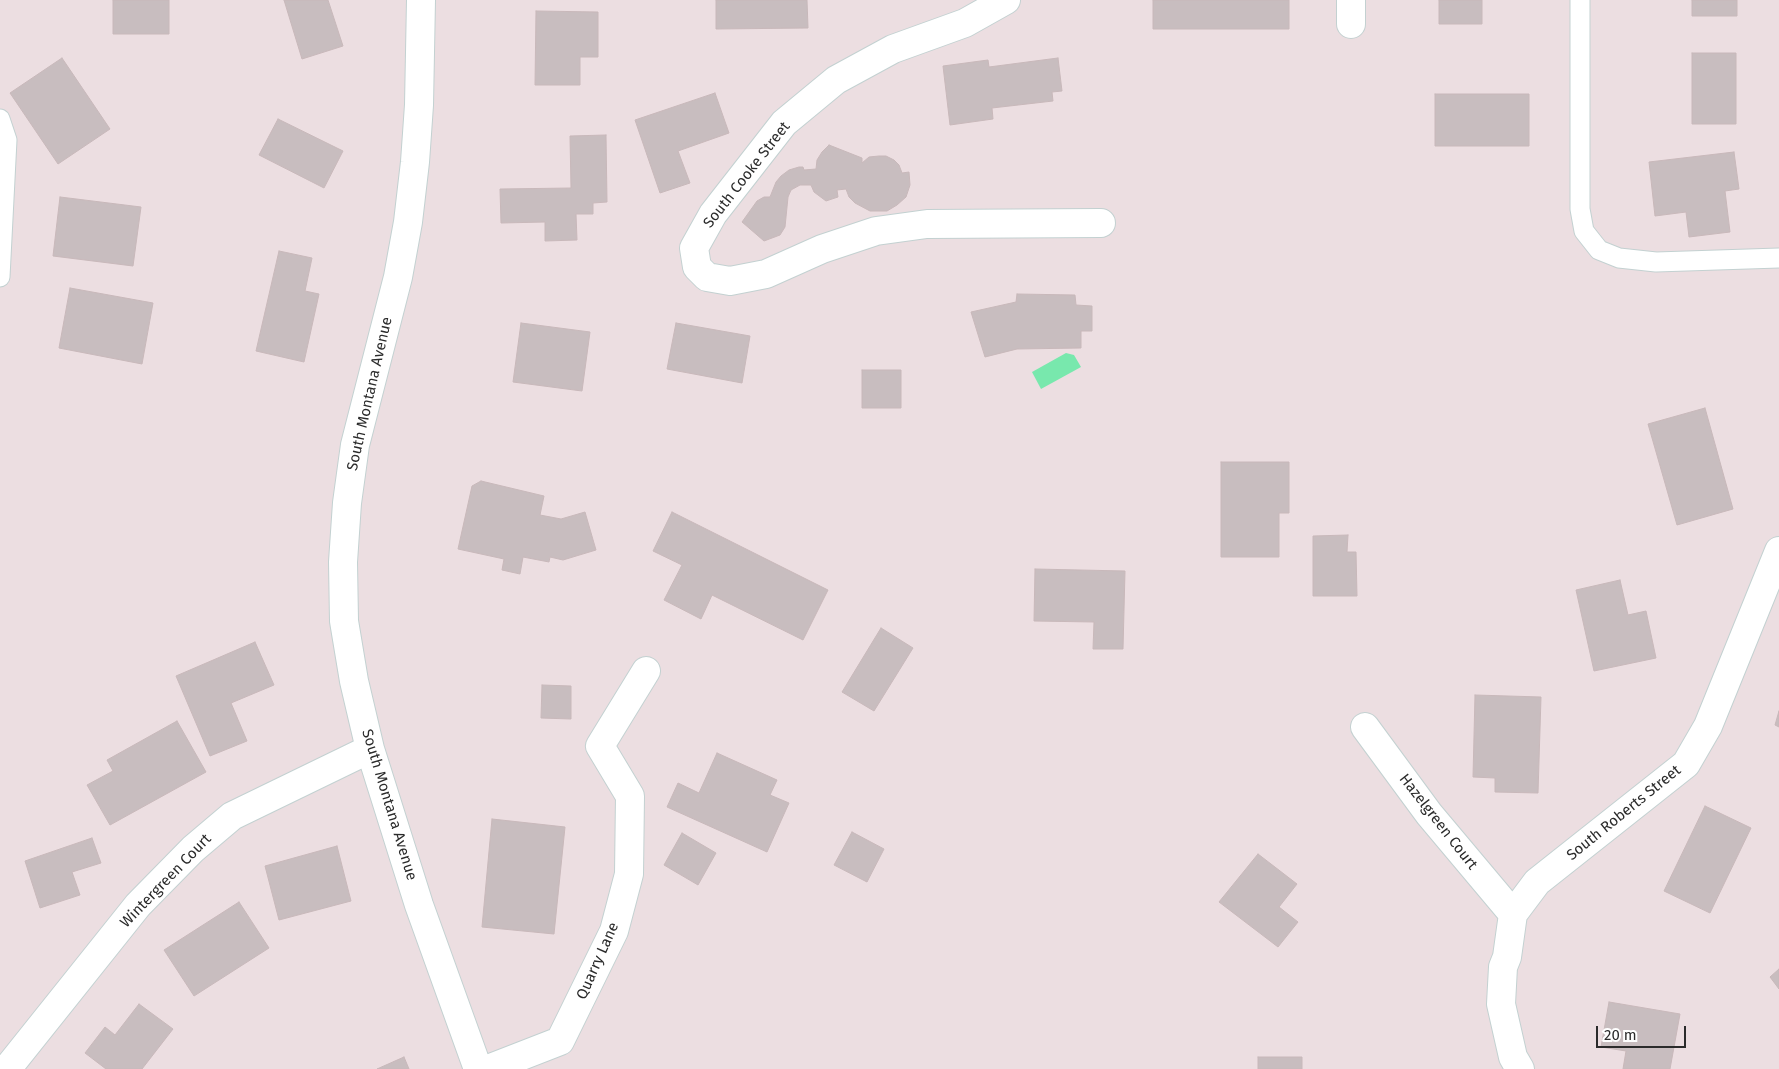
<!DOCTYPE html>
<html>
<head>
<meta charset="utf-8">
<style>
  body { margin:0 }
  #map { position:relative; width:1779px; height:1069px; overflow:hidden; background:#ecdee1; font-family:"Fira Sans",sans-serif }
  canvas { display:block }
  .scale { position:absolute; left:1596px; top:1026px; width:90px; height:22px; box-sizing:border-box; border:2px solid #2b2b2b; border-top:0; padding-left:6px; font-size:15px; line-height:18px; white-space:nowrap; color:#2b2b2b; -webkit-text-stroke:4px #fff; paint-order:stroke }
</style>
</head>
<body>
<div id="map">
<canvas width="1779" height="1069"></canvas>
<div class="scale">20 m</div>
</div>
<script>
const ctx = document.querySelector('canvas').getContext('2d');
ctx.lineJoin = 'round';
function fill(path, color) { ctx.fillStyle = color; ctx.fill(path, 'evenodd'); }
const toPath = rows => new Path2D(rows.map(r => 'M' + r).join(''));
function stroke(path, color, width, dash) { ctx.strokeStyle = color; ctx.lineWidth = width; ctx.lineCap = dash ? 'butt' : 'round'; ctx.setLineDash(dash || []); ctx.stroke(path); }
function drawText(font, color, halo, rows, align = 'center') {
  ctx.font = font + ' "Fira Sans",sans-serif'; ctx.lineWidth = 4; ctx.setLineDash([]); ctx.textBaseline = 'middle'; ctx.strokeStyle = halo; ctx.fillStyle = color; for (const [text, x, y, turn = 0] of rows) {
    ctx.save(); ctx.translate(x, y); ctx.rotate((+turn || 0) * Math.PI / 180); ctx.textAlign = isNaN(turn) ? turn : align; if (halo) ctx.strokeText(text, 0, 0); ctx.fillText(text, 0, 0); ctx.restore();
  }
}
fill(toPath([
  [1066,353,1074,355,1081,367,1041,389,1032,372]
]), '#78e8ad');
const building = toPath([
  [113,0,169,0,169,34,113,34,113,0],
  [284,0,328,0,343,46,302,59,284,0],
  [716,0,807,0,808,28,716,29,716,0],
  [1153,0,1289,0,1289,29,1153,29,1153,0],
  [1439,0,1482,0,1482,24,1439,24,1439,0],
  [1692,0,1737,0,1737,16,1692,16,1692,0],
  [536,11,598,12,598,57,580,57,580,85,535,85,536,11],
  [1692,53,1736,53,1736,124,1692,124,1692,53],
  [62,58,110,129,58,164,10,93,62,58],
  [1058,58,1062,91,1052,92,1053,101,992,108,993,119,950,125,943,66,988,60,989,67,1058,58],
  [715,93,729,133,678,151,690,183,660,193,635,120,715,93],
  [1435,94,1529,94,1529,146,1435,146,1435,94],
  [278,119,343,151,324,188,259,155,278,119],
  [606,135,607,202,593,203,593,214,576,214,577,240,545,241,545,222,501,223,500,189,571,188,570,136,606,135],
  [829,145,862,158,862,163,869,157,879,156,886,156,894,160,899,165,902,173,909,172,910,185,906,197,897,205,887,211,870,211,855,203,849,197,846,189,837,190,838,197,826,201,814,192,811,185,800,185,791,190,788,197,785,227,780,235,764,241,742,222,757,201,764,197,770,197,776,182,781,176,789,170,799,167,803,167,804,170,816,169,817,160,822,152,829,145],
  [1734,152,1739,189,1725,191,1730,232,1689,237,1686,212,1655,216,1649,162,1734,152],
  [60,197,141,207,133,266,53,256,60,197],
  [279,251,312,258,305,291,319,294,304,362,256,351,279,251],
  [70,288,153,303,142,364,59,348,70,288],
  [1017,294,1075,295,1076,305,1092,306,1092,331,1081,331,1081,348,1017,349,985,357,971,312,1016,302,1017,294],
  [521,323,590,332,582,391,513,382,521,323],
  [676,323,750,336,742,383,667,369,676,323],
  [862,370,901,370,901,408,862,408,862,370],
  [1705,408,1733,509,1677,525,1648,424,1705,408],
  [1221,462,1289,462,1289,513,1279,513,1279,557,1221,557,1221,462],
  [481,481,544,496,540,515,561,519,585,512,596,550,563,560,550,557,549,562,523,557,520,574,502,570,504,559,458,549,472,486,481,481],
  [672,512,828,590,803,640,712,595,701,619,664,600,682,565,653,551,672,512],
  [1348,535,1347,552,1356,552,1357,596,1313,596,1313,536,1348,535],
  [1035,569,1125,571,1123,649,1093,649,1094,622,1034,621,1035,569],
  [1620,580,1628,615,1646,611,1656,658,1594,671,1576,590,1620,580],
  [881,628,913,648,874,711,842,692,881,628],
  [255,642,274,685,231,703,247,741,210,756,176,676,255,642],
  [542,685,571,686,571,719,541,718,542,685],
  [1475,695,1541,697,1538,793,1495,792,1495,778,1473,777,1475,695],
  [1779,711,1779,727,1775,725,1779,711],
  [177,721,206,772,110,825,87,785,113,771,107,760,177,721],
  [717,753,777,780,770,795,789,803,767,852,667,807,678,783,699,793,717,753],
  [1705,806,1751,828,1710,913,1664,891,1705,806],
  [492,819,565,827,554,934,482,927,492,819],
  [852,832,884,849,867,882,834,865,852,832],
  [682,833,716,853,698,885,664,865,682,833],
  [92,838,101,863,72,872,80,895,40,908,25,861,92,838],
  [337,846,351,901,279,920,265,866,337,846],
  [1258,854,1297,884,1279,907,1298,922,1278,947,1219,902,1258,854],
  [239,902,269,948,194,996,164,950,239,902],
  [1779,969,1779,989,1770,977,1779,969],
  [1609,1002,1680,1014,1670,1069,1623,1069,1626,1051,1601,1047,1609,1002],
  [139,1004,173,1029,142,1069,106,1069,85,1053,105,1027,115,1035,139,1004],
  [404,1057,409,1069,377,1069,404,1057],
  [1258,1057,1302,1057,1302,1069,1258,1069,1258,1057]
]);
fill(building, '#c8bdbf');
stroke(building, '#c8b8ba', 1);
const lane = toPath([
  [1580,0,1580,209,1584,231,1599,250,1619,258,1656,262,1779,258],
  [0,119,7,140,0,277]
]);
const street = toPath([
  [421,0,419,105,415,162,408,222,398,277,355,445,347,503,343,562,344,621,354,681,370,749,419,905,478,1069],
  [1006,0,965,23,893,49,836,80,784,123,713,214,694,248,697,267,707,277,730,281,766,274,822,249,876,231,927,224,1101,223],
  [1351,0,1351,24],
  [1365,727,1429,814,1513,914],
  [7,1069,138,905,193,849,232,816,370,749],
  [488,1069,560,1041,614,931,629,874,630,796,600,746,646,671],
  [1520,1069,1513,1057,1501,1004,1503,967,1507,957,1513,914,1537,882,1686,764,1708,726,1779,551]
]);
stroke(lane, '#c3d1d1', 21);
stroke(street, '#c3d1d1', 30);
stroke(lane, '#fff', 19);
stroke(street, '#fff', 28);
drawText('15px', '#2b2b2b', '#fff', [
  ["South Cooke Street",747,175,-52],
  ["South Montana Avenue",370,394,-77],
  ["South Montana Avenue",389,805,73],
  ["South Roberts Street",1624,813,-39],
  ["Hazelgreen Court",1438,822,52],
  ["Wintergreen Court",166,881,-46],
  ["Quarry Lane",598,961,-66]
]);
</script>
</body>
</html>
